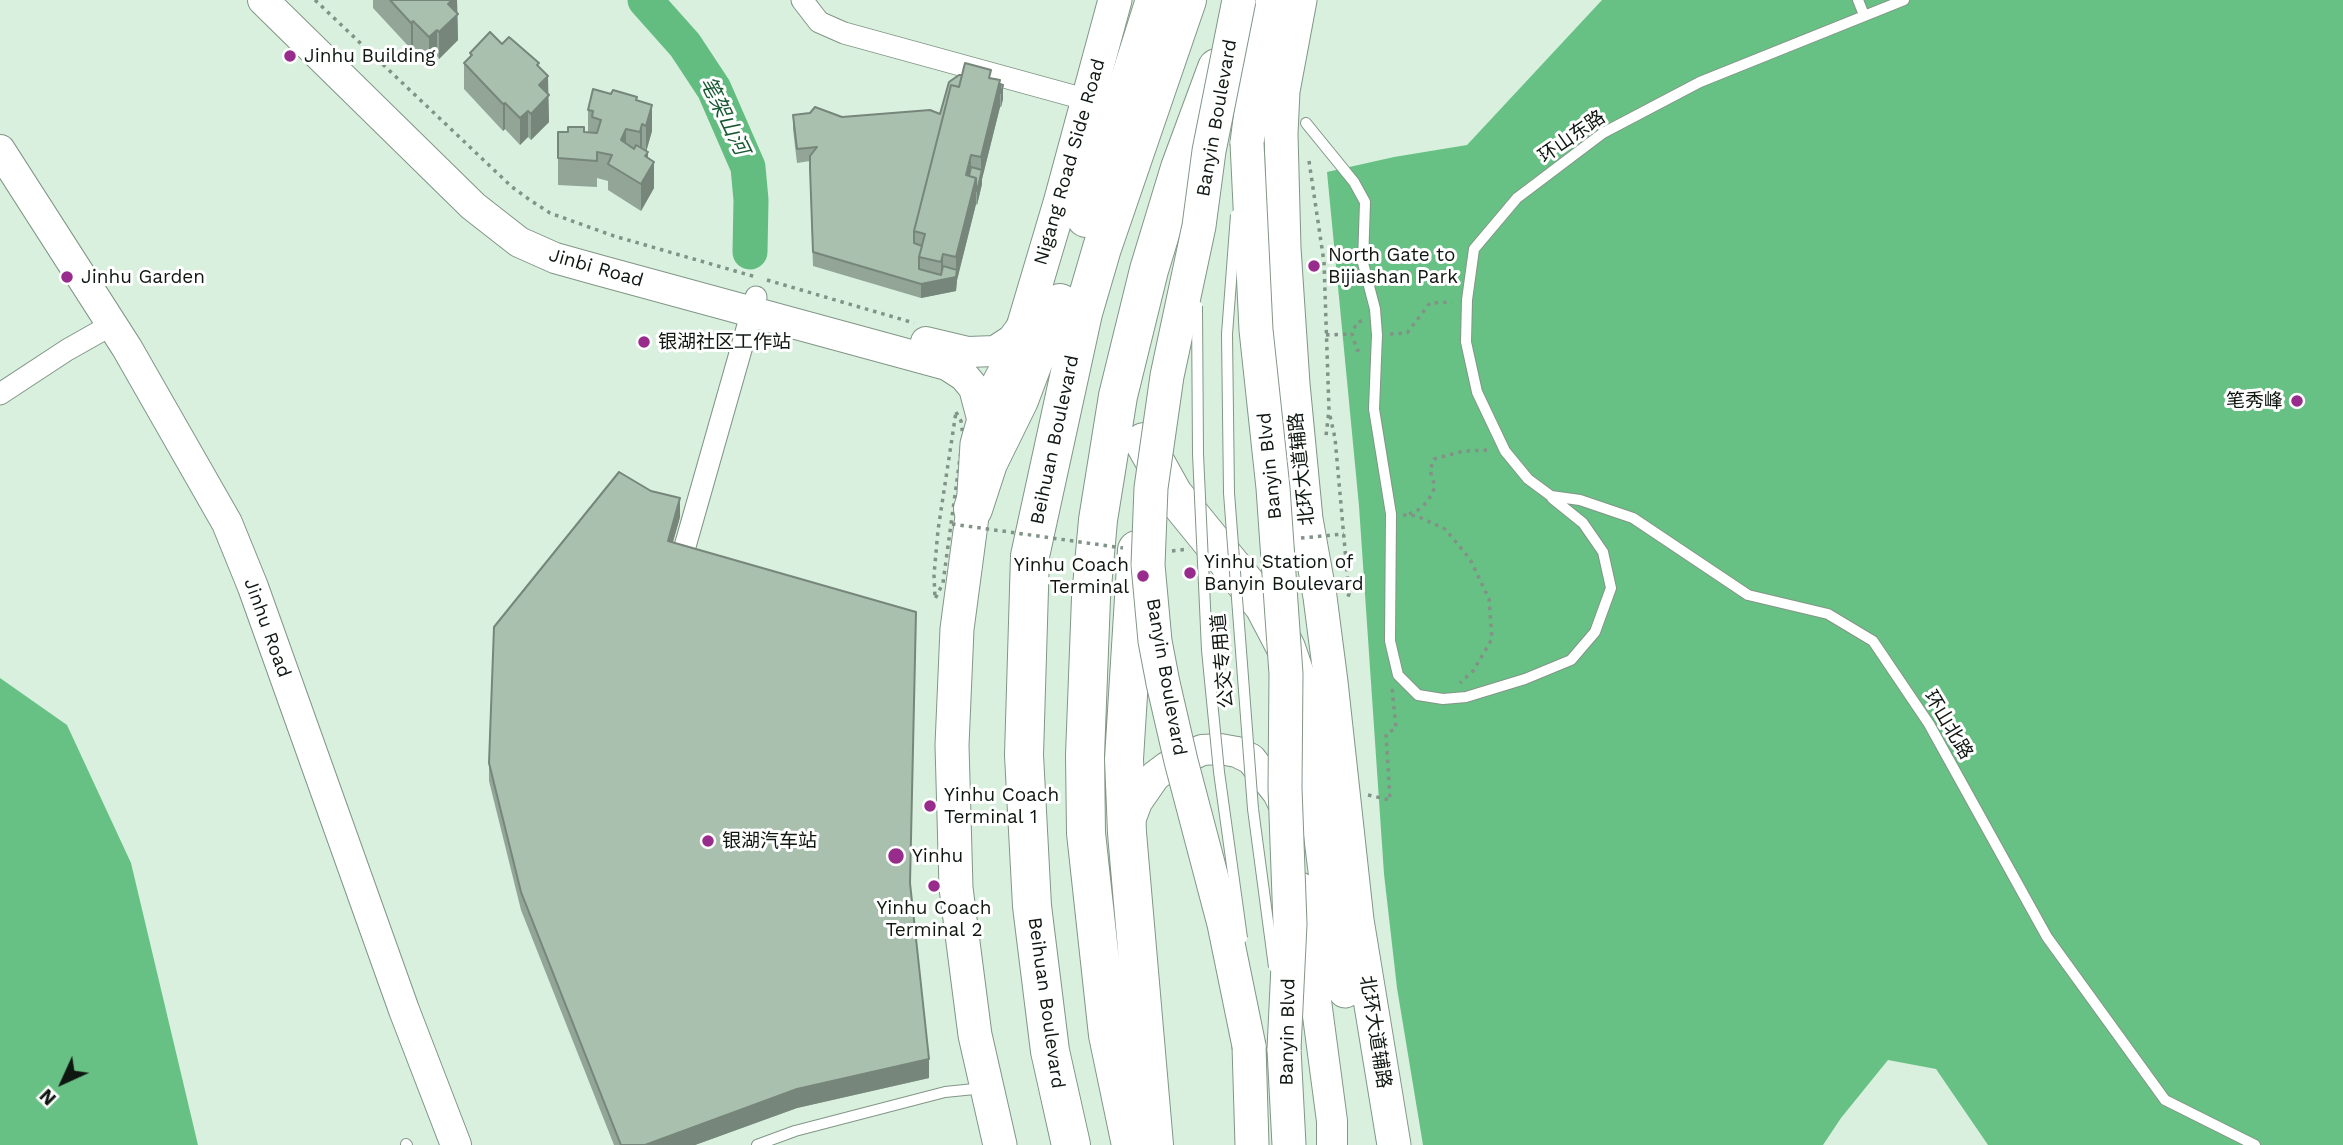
<!DOCTYPE html>
<html>
<head>
<meta charset="utf-8">
<style>
  body { margin:0 }
  #map { position:relative; width:2343px; height:1145px; overflow:hidden; background:#d9f0df; font-family:"Work Sans",sans-serif }
  canvas { display:block }
  .north { position:absolute; left:28px; top:1047px; width:70px; height:70px; -webkit-text-stroke:5px #fff; paint-order:stroke; rotate:225deg; font-size:19px; font-weight:700; line-height:28px; text-align:center; color:#0f1711 }
  .north::after { content:''; display:block; margin:auto; width:24px; height:32px; background:#0f1711; clip-path:polygon(50% 0,100% 100%,50% 72%,0 100%) }
</style>
</head>
<body>
<div id="map">
<canvas width="2343" height="1145"></canvas>
<div class="north">N</div>
</div>
<script>
const ctx = document.querySelector('canvas').getContext('2d');
ctx.lineJoin = 'round';
function fill(path, color) { ctx.fillStyle = color; ctx.fill(path, 'evenodd'); }
const toPath = rows => new Path2D(rows.map(r => 'M' + r).join(''));
function stroke(path, color, width, dash) { ctx.strokeStyle = color; ctx.lineWidth = width; ctx.lineCap = dash ? 'butt' : 'round'; ctx.setLineDash(dash || []); ctx.stroke(path); }
function drawText(font, color, halo, rows, align = 'center') {
  ctx.font = font + ' "Work Sans","Noto Sans SC",sans-serif'; ctx.lineWidth = 6; ctx.setLineDash([]); ctx.textBaseline = 'middle'; ctx.strokeStyle = halo; ctx.fillStyle = color; for (const [text, x, y, turn = 0] of rows) {
    ctx.save(); ctx.translate(x, y); ctx.rotate((+turn || 0) * Math.PI / 180); ctx.textAlign = isNaN(turn) ? turn : align; if (halo) ctx.strokeText(text, 0, 0); ctx.fillText(text, 0, 0); ctx.restore();
  }
}
fill(toPath([
  [1602,0,2343,0,2343,1145,1988,1145,1936,1069,1888,1060,1841,1118,1823,1145,1423,1145,1397,988,1384,874,1359,506,1327,172,1394,157,1467,145],
  [0,678,67,725,131,863,198,1145,0,1145]
]), '#68c184');
stroke(toPath([
  [645,0,685,45,714,89,748,167,751,200,750,252]
]), '#63bd80', 35);
const lane = toPath([
  [1858,0,1864,15],
  [1904,0,1700,82,1603,133,1517,198,1474,249,1467,300,1466,342,1477,392,1505,451,1528,479,1551,496,1580,500,1633,518,1748,595,1828,614,1873,641,1929,724,2047,937,2165,1100,2255,1145],
  [1306,123,1354,182,1365,202,1363,263,1375,309,1377,335,1374,409,1391,514,1390,641,1398,675,1418,695,1443,699,1466,697,1525,679,1571,660,1595,632,1611,588,1603,552,1583,523,1552,498],
  [406,1144,407,1145],
  [757,1145,795,1131,945,1092,984,1088]
]);
const street = toPath([
  [802,0,819,22,844,33,1088,100],
  [0,394,67,350,113,324],
  [678,571,756,297]
]);
const secondary = toPath([
  [263,0,473,206,519,242,555,258,598,270,947,365,964,376,974,388,983,422],
  [0,150,127,348,227,523,253,587,404,1010,456,1145],
  [926,342,968,352,995,351,1012,340,1024,324],
  [1128,826,1137,802,1155,776,1167,767,1202,750,1220,749,1237,752,1251,759,1278,793,1287,812],
  [1301,888,1332,1121,1332,1145]
]);
const primary = toPath([
  [1300,0,1283,91,1281,134,1284,248,1293,384,1306,519,1320,597,1331,682,1357,920,1394,1145],
  [1247,143,1254,87,1273,0],
  [1310,694,1318,814,1325,871,1345,991],
  [1249,1046,1252,1145],
  [1284,1049,1289,1145],
  [1000,1145,975,1035,956,888,952,745,957,629,973,509,977,444,989,402,1013,356,1024,324,1060,203,1115,0]
]);
const highway = toPath([
  [1086,218,1155,0],
  [1144,442,1173,494,1264,606,1286,648,1311,721],
  [973,509,988,463,1019,400,1048,323,1060,303],
  [1137,550,1124,759,1127,833,1154,1145],
  [1071,1145,1050,1051,1032,906,1024,755,1030,556,1083,313,1102,248,1187,0],
  [1131,1145,1108,1035,1086,833,1085,755,1091,598,1098,520,1118,396,1149,270,1180,168,1217,68]
]);
stroke(lane, '#819686', 12);
stroke(street, '#819686', 23);
stroke(secondary, '#819686', 32);
stroke(primary, '#819686', 35);
stroke(highway, '#819686', 40);
stroke(toPath([
  [315,0,512,187,530,200,550,213,614,236,756,277],
  [1309,161,1324,262,1329,410,1326,436],
  [767,280,914,323],
  [1362,321,1357,322,1352,334,1357,350,1363,352],
  [1390,334,1407,333,1430,303,1452,302],
  [1326,335,1352,334],
  [956,412,961,421,963,436,943,583,935,599,934,575,938,530,956,412],
  [1330,416,1335,438,1349,594,1347,599],
  [1409,514,1418,510,1428,501,1435,487,1430,470,1434,459,1464,451,1490,450],
  [1403,515,1417,516,1445,529,1470,559,1489,599,1492,639,1473,671,1460,683],
  [1368,795,1390,800,1386,734,1396,728,1392,688]
]), '#819286', 3.5, [3.5, 5]);
stroke(lane, '#fff', 10);
stroke(street, '#fff', 21);
stroke(secondary, '#fff', 30);
stroke(primary, '#fff', 33);
stroke(highway, '#fff', 38);
const laneBridge = toPath([
  [1236,215,1227,334,1229,493,1253,809,1274,967],
  [1197,306,1198,454,1207,650,1219,772,1242,938]
]);
const primaryBridge = toPath([
  [1239,0,1209,151,1199,226,1167,376,1151,488,1148,565,1155,641,1163,683,1181,761,1224,924,1249,1046],
  [1247,143,1256,330,1273,488,1286,674,1285,788,1290,924,1284,1049]
]);
stroke(laneBridge, '#819686', 12, []);
stroke(primaryBridge, '#819686', 35, []);
stroke(toPath([
  [952,524,1123,548],
  [1301,538,1344,534],
  [1172,551,1189,549]
]), '#819286', 3.5, [3.5, 5]);
stroke(laneBridge, '#fff', 10);
stroke(primaryBridge, '#fff', 33);
fill(toPath([
  [373,0,457,0,458,40,439,59,437,56,429,64,413,47,411,49,373,8],
  [502,44,539,67,548,95,549,122,531,140,528,137,520,145,505,129,503,131,464,89,464,63,470,57,470,53],
  [991,78,1000,84,1003,99,1001,107,1000,107,982,179,982,184,977,205,976,204,957,280,956,291,921,298,813,266,810,182,810,161,797,163,793,129,793,115,842,117,940,114],
  [637,101,652,131,646,152,654,188,641,211,608,190,608,181,597,178,597,187,558,185,558,132,588,132,588,110],
  [680,517,673,542,910,886,929,1078,797,1108,695,1145,614,1145,521,910,489,781,489,763]
]), '#92a596');
fill(toPath([
  [452,0,457,0,458,40,439,59,439,32,448,4],
  [413,21,413,47,411,49,411,23],
  [437,30,437,56,429,64,429,37],
  [548,76,549,122,531,140,531,114,539,85],
  [1000,80,1000,107,982,179,982,184,977,205,977,191,981,175,981,157],
  [1003,85,1003,99,1001,107,1001,93],
  [505,103,505,129,503,131,503,104],
  [652,105,652,131,646,152,646,126],
  [528,111,528,137,520,145,520,118],
  [642,124,642,151,640,159,640,132],
  [626,129,626,155,621,140],
  [648,152,648,172,654,162,654,188,641,211,641,184,645,156],
  [971,155,971,181,966,175],
  [976,178,976,204,957,280,956,291,921,298,921,284,941,280,941,262,943,254,943,279,956,274,956,257],
  [680,498,680,517,668,559,668,541],
  [929,1059,929,1078,797,1108,695,1145,645,1145,797,1089]
]), '#77867a');
const building = toPath([
  [390,0,452,0,448,4,458,14,439,32,437,30,429,37,413,21,411,23,390,0],
  [490,32,502,44,509,37,539,63,537,65,548,76,539,85,549,95,531,114,528,111,520,118,505,103,503,104,464,63,472,55,470,53,490,32],
  [965,63,991,70,989,78,1000,80,981,157,971,155,966,175,976,178,956,257,943,254,941,262,919,257,925,234,914,231,951,85,959,87,965,63],
  [959,75,962,75,959,87,951,85,914,231,914,243,922,246,919,257,919,269,941,275,943,266,957,270,956,277,921,284,813,252,810,168,810,156,817,147,797,149,793,115,810,113,815,107,842,117,930,110,940,114,949,82,959,75],
  [1000,84,1003,85,1001,93,1000,93,1000,84],
  [593,89,611,94,613,90,637,97,636,100,652,105,646,126,642,124,640,132,626,129,621,140,634,149,636,145,648,152,645,156,654,162,641,184,608,164,612,155,597,152,597,161,558,158,558,132,568,132,568,127,584,127,584,132,597,133,601,120,592,117,593,111,588,110,593,89],
  [971,167,982,170,977,191,976,190,976,178,969,176,971,167],
  [619,472,651,491,680,498,668,541,916,612,910,883,929,1059,797,1089,645,1145,621,1145,521,892,489,763,494,627,619,472]
]);
fill(building, '#aac0af');
stroke(building, '#77867a', 2);
for (const [x, y, r, color] of [
  [290,56,7,"#982c8c"],
  [1314,266,7,"#982c8c"],
  [67,277,7,"#982c8c"],
  [644,342,7,"#982c8c"],
  [2297,401,7,"#982c8c"],
  [1190,573,7,"#982c8c"],
  [1143,576,7,"#982c8c"],
  [930,806,7,"#982c8c"],
  [708,841,7,"#982c8c"],
  [896,856,9,"#982c8c"],
  [934,886,7,"#982c8c"]
]) { const dot = new Path2D(); dot.arc(x, y, r, 0, 2 * Math.PI); ctx.fillStyle = color; ctx.fill(dot); stroke(dot, '#fff', 2.5); }
drawText('19px', '#0f1711', '#fff', [
  ["Jinhu Building",304,56],
  ["North Gate to",1328,255],
  ["Bijiashan Park",1328,277],
  ["Jinhu Garden",81,277],
  ["银湖社区工作站",658,342],
  ["笔秀峰",2283,401,"right"],
  ["Yinhu Station of",1204,562],
  ["Banyin Boulevard",1204,584],
  ["Yinhu Coach",1129,565,"right"],
  ["Terminal",1129,587,"right"],
  ["Yinhu Coach",944,795],
  ["Terminal 1",944,817],
  ["银湖汽车站",722,841],
  ["Yinhu",912,856],
  ["Yinhu Coach",934,908,"center"],
  ["Terminal 2",934,930,"center"]
], 'left');
drawText('19px', '#0f1711', '#fff', [
  ["Banyin Boulevard",1217,118,-80],
  ["环山东路",1572,137,-35],
  ["Nigang Road Side Road",1070,162,-74],
  ["Jinbi Road",596,268,16],
  ["Beihuan Boulevard",1055,440,-78],
  ["Banyin Blvd",1270,466,-96],
  ["北环大道辅路",1302,469,-96],
  ["Jinhu Road",267,628,70],
  ["公交专用道",1223,661,-95],
  ["Banyin Boulevard",1166,677,80],
  ["环山北路",1948,725,59],
  ["Beihuan Boulevard",1046,1003,82],
  ["Banyin Blvd",1288,1032,-89],
  ["北环大道辅路",1375,1032,81]
]);
drawText('italic 21px', '#185931', '#fff', [
  ["笔架山河",724,116,64]
]);
</script>
</body>
</html>
